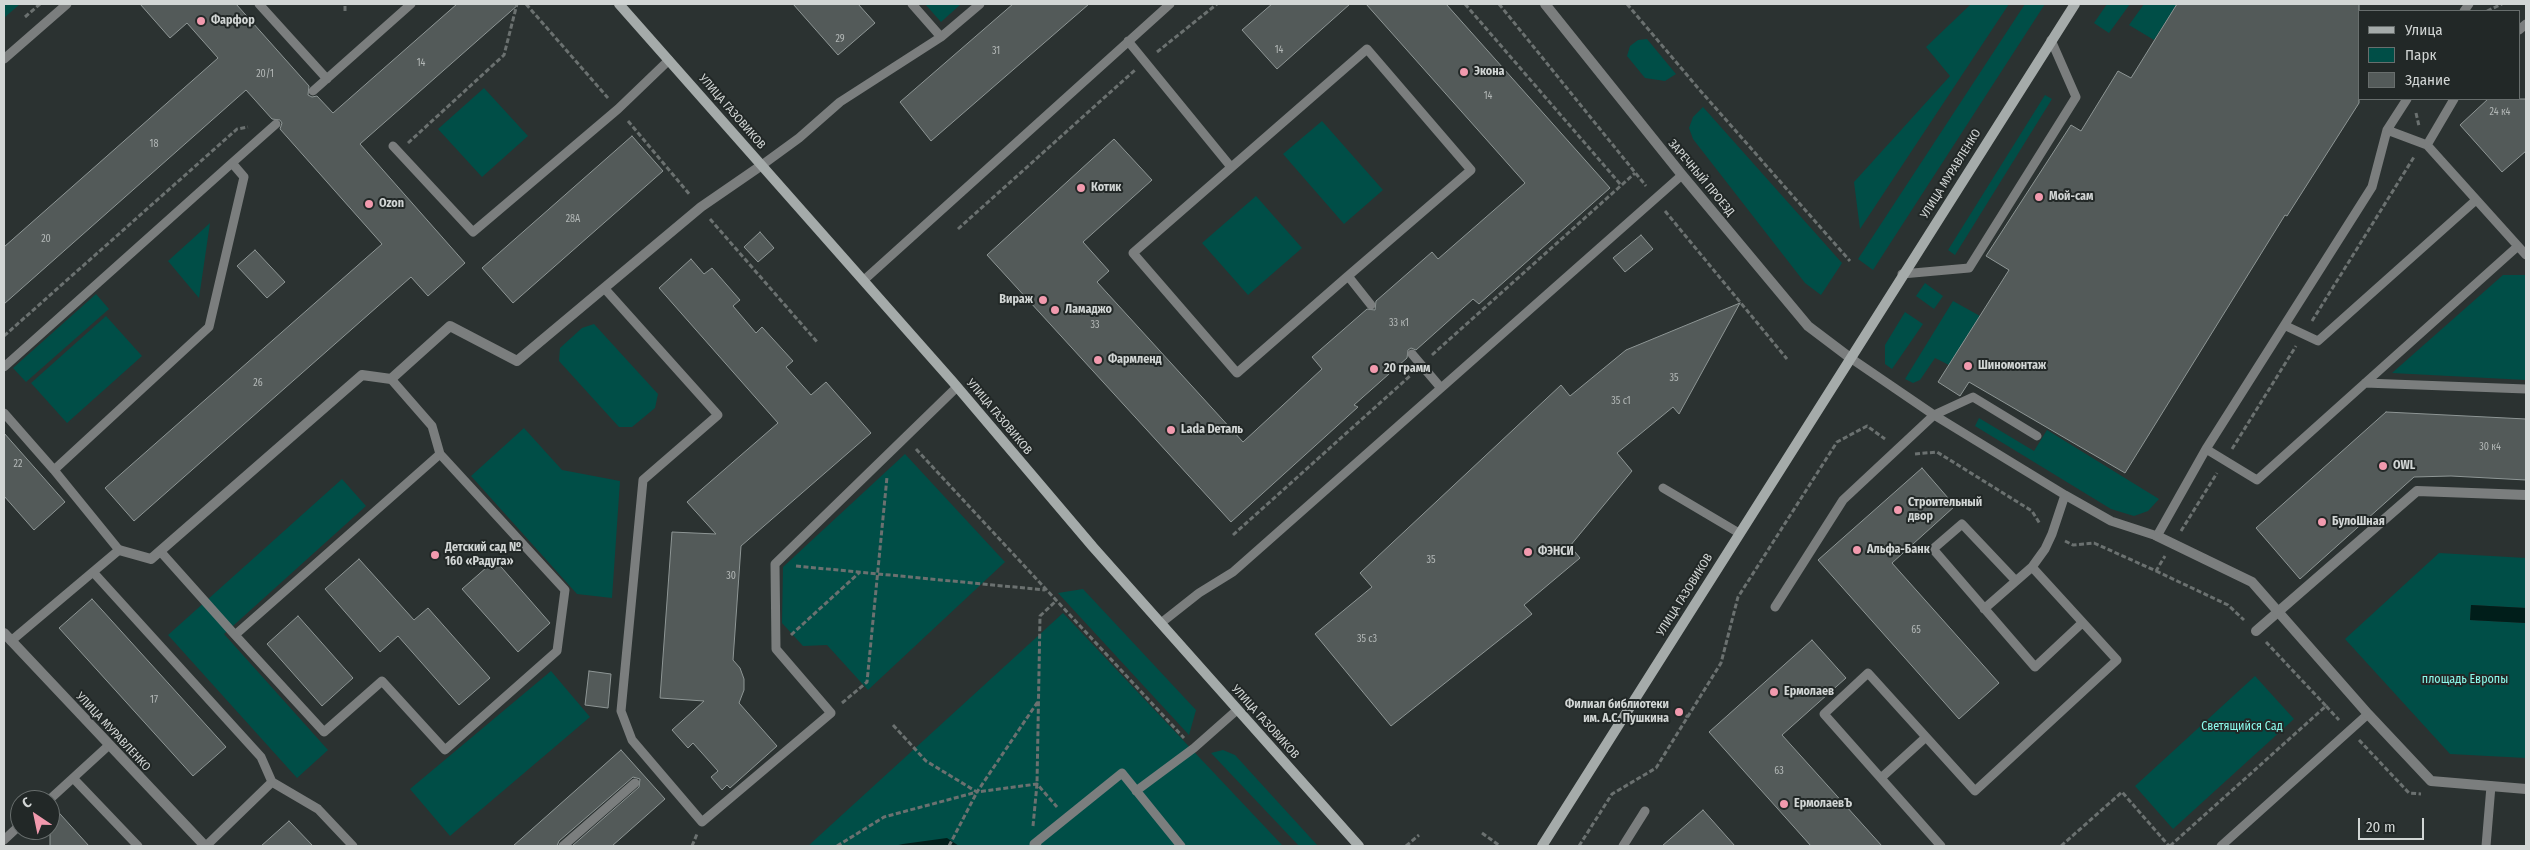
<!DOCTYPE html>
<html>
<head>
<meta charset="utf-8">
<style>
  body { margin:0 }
  #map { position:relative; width:2530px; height:850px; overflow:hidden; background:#2b3231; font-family:"Fira Sans Condensed",sans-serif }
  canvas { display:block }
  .frame { position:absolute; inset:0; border:5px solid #d2d6d5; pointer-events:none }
  .legend { position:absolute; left:2358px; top:10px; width:162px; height:90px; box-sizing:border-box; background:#222827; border:1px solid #686e6d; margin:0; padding:6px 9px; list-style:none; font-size:15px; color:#d2d6d5 }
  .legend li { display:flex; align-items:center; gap:10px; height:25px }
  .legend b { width:25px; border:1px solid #686e6d }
  .north { position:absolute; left:10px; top:790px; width:50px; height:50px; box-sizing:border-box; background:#222827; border:1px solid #686e6d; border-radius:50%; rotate:326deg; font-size:14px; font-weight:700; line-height:20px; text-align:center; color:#d2d6d5 }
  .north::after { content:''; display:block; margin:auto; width:18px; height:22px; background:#f29aae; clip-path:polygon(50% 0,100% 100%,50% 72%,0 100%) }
  .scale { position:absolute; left:2358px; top:818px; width:66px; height:22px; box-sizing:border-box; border:2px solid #d2d6d5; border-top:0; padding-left:6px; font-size:15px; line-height:18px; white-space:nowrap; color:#d2d6d5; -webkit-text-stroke:4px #222827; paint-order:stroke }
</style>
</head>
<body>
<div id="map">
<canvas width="2530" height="850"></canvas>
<div class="frame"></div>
<ul class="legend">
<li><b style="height:6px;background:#a5abaa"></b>Улица</li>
<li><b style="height:14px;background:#004e47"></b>Парк</li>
<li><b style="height:14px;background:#535a59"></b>Здание</li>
</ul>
<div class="north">С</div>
<div class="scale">20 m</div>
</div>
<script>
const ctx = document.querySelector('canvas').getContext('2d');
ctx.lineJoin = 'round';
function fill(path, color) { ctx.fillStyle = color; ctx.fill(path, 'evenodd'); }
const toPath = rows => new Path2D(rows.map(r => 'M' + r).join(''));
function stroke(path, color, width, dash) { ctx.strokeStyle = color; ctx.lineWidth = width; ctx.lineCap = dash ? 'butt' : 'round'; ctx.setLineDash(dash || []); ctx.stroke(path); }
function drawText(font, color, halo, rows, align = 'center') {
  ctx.font = font + ' "Fira Sans Condensed",sans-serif'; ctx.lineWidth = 4; ctx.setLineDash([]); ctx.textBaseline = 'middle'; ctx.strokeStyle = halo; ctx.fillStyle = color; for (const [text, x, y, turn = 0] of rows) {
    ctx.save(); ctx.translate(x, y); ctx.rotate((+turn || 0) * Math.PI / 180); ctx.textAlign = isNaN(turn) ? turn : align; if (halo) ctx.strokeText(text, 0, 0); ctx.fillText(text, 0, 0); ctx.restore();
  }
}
fill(toPath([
  [4,4,20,4,4,18],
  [925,4,961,4,941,22],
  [1971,4,2009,4,1860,229,1854,182,1950,76,1926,47],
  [2025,4,2045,4,1873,270,1858,259],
  [2107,4,2130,4,2109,33,2094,23],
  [2144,4,2177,4,2154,40,2129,25],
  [1647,39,1676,74,1665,81,1645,78,1627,56,1630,46,1638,40],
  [484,88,528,136,482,177,438,129],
  [2045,95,2052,99,1955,255,1948,250],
  [1703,107,1842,263,1821,295,1805,283,1693,139,1689,128,1693,117],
  [1322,121,1383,190,1344,224,1283,154],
  [1256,196,1302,248,1248,295,1202,243],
  [210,223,199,298,168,261],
  [2503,275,2526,275,2526,380,2392,373],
  [1925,283,1943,296,1934,309,1916,296],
  [96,294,109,309,26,382,13,368],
  [1953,301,1980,316,1949,365,1935,358,1920,380,1913,383,1905,379],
  [1905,312,1923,324,1892,369,1885,364,1885,345],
  [106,316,142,356,67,423,31,383],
  [594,324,658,394,655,408,632,427,619,427,559,361,560,348,582,328],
  [1979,418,2034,451,2047,430,2159,499,2148,511,2134,516,2111,509,1975,426],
  [524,428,562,470,620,481,612,598,577,594,471,476],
  [905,454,1005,562,868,690,827,645,803,646,782,623,783,567],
  [342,479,366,506,224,634,328,750,297,778,168,635],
  [2439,553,2526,558,2526,608,2471,605,2470,620,2526,623,2526,758,2450,754,2345,639],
  [1083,589,1196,710,1189,735,1058,593],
  [1063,613,1283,846,808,846],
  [551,671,590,717,450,836,410,789],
  [2255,676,2294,719,2173,829,2135,786],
  [1223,750,1235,755,1318,846,1299,846,1211,753]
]), '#004e47');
fill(toPath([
  [2471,605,2526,608,2526,623,2470,620],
  [947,838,959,846,894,846,903,844]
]), '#001e1a');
const building = toPath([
  [140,4,236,4,309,86,308,95,312,97,317,96,333,113,457,4,519,4,360,144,465,263,428,296,411,277,134,521,105,488,382,244,280,129,282,123,280,120,272,119,246,90,4,304,4,247,218,58,187,23,170,38,140,4],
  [793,4,858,4,875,23,838,55,793,4],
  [1013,4,1089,4,931,141,900,102,1013,4],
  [1272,4,1350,4,1277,69,1242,30,1272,4],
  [1366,4,1446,4,1610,188,1479,304,1473,299,1416,350,1411,348,1408,350,1407,358,1354,405,1358,407,1231,522,987,255,1114,139,1152,180,1083,242,1109,271,1097,282,1243,442,1322,369,1312,357,1367,309,1375,310,1376,301,1432,252,1438,259,1525,183,1366,4],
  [2177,4,2359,4,2359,103,2287,216,2285,215,2125,473,1969,382,1960,396,1938,382,2009,270,1986,256,2071,125,2081,131,2118,71,2131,78,2177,4],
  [2488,99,2526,99,2526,151,2502,172,2460,125,2488,99],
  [632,136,663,171,513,303,482,268,632,136],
  [760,232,774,248,758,262,744,247,760,232],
  [1641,235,1653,249,1625,272,1613,258,1641,235],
  [255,250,285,282,267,298,237,266,255,250],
  [691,259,704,274,712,268,740,300,733,306,756,333,762,327,793,361,786,367,811,395,826,382,871,433,741,546,733,660,740,668,744,679,744,690,739,703,777,746,730,788,727,785,722,790,711,777,718,771,693,743,688,748,672,730,704,701,660,698,672,532,716,534,687,502,778,423,659,288,691,259],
  [1740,303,1679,414,1673,407,1617,453,1632,471,1570,546,1580,558,1524,605,1532,614,1391,726,1315,634,1372,587,1360,573,1561,385,1570,396,1626,350,1740,303],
  [2386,412,2526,419,2526,480,2451,476,2414,477,2300,579,2256,528,2386,412],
  [4,433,65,502,34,530,4,496,4,433],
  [1922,468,1955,506,1892,563,1999,683,1959,719,1818,560,1922,468],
  [359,559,414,620,428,608,490,678,459,705,398,636,380,652,325,589,359,559],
  [495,560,550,623,518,652,462,589,495,560],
  [92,599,226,747,193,776,59,628,92,599],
  [298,616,353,678,322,706,267,644,298,616],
  [1812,640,1846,678,1782,735,1882,846,1811,846,1709,732,1812,640],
  [589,671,611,674,608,708,585,705,589,671],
  [621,750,665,799,612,846,572,846,639,787,640,779,633,777,559,841,557,846,513,846,621,750],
  [52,805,89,846,50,846,50,806,52,805],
  [1703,810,1735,846,1662,846,1703,810],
  [289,821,313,846,261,846,289,821]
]);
fill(building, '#535a59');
stroke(building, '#8e9695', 1);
stroke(toPath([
  [526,4,608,98],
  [1465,4,1621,185],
  [1499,4,1646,186],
  [1627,4,1698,88,1850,261],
  [345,11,345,4],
  [2487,11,2502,4],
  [25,17,40,4],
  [1157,52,1217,4],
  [2416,113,2419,126],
  [628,121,690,195],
  [408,143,504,55,517,4],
  [1665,211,1787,359],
  [710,219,818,343],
  [958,229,1135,70],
  [2312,321,2414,157],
  [4,336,237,129,248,127],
  [1432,355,1635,173],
  [916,449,1184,738],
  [2232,449,2296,346],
  [1915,454,1937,452,2032,511,2040,524],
  [2181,531,2217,473],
  [1233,535,1411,375],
  [2065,541,2073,545,2094,543,2156,571,2165,556],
  [796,566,1045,590],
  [2156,571,2228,605,2244,620],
  [791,635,860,572],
  [842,703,867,682,887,477],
  [2326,706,2339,720],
  [1679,712,1688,717],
  [893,725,926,761,977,792,1037,784,1057,807],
  [2359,740,2409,793,2421,794],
  [1033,826,1037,784,1040,616,1056,601],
  [1482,833,1500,846],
  [692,846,697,834],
  [837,846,884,817,977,792,1039,700],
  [949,846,977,792],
  [1406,846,1419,835],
  [1579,846,1612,794,1656,768,1721,663,1738,597,1837,442,1867,426,1885,439],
  [2061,846,2122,792,2169,846],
  [2170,846,2326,706,2266,642]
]), '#6b7170', 3, [5, 2.5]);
stroke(toPath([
  [259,4,327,79],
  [912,4,941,37],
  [2464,11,2469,4],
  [2519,30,2526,24],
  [1128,41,1231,167],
  [4,59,67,4],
  [313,91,411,4],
  [2387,130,2427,145,2526,255],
  [2427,145,2454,99],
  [393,146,473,232,618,109,669,60],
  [762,165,799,138,840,102,941,37,980,4],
  [1902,274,1969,268,2076,97,2051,40],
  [1348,276,1237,373,1133,253,1367,49,1471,170,1348,276,1371,305],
  [864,280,1170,4],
  [605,289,718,415,643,480,621,711,632,740,702,822,831,713,776,649,775,564,957,387],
  [2286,326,2318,341,2476,200],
  [1412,354,1441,388],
  [1849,357,1934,415,2065,495,2111,521,2157,536,2206,449,2372,187,2387,130,2407,99],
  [4,367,232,163],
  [391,379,432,426,440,454,565,590,557,651,445,750,382,681,324,732,235,635,440,454],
  [2365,383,2526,389],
  [4,413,54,470,119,550,11,641],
  [2206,449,2257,480,2518,246],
  [54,470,209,327,244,177,232,163,276,124],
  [1663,488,1739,533],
  [160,551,235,635],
  [93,572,261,757,272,782,318,809,353,846],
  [2015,580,1962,524,1933,549,2035,667,2082,623],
  [1775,607,1843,500,1934,415,1973,397,2037,436],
  [1984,609,2032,567,2045,549,2052,534,2065,495],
  [1161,623,1199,593,1233,572,1682,175],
  [1926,737,1975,791,2117,660,2032,567],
  [73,778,138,846],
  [1881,778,1926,737,1868,673,1824,714,1941,846],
  [1136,791,1194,748,1237,710],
  [49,800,108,746],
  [4,840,20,825],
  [206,846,272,782],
  [563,846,635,783],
  [1037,846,1034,844,1122,773,1181,846],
  [1623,846,1645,811],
  [2221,846,2368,714],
  [2486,846,2491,786]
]), '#7b7e7e', 9);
stroke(toPath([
  [2256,631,2417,491,2526,495]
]), '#7b7e7e', 10);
stroke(toPath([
  [2157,536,2252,582,2368,714,2431,781,2526,789],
  [119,550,151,559,362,375,391,379,450,326,517,361,701,207,762,165],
  [4,633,205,846]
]), '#7b7e7e', 10);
stroke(toPath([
  [1545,4,1682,175,1808,326,1849,357]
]), '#7b7e7e', 10);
stroke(toPath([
  [619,4,953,382,1093,547,1359,846],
  [1542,846,2075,4]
]), '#a5abaa', 10);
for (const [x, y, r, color] of [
  [201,21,5,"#f29aae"],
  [1464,72,5,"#f29aae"],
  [1081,188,5,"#f29aae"],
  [2039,197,5,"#f29aae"],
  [369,204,5,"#f29aae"],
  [1043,300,5,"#f29aae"],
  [1055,310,5,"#f29aae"],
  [1098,360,5,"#f29aae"],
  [1968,366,5,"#f29aae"],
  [1374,369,5,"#f29aae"],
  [1171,430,5,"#f29aae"],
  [2383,466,5,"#f29aae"],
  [1898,510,5,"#f29aae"],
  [2322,522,5,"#f29aae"],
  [1857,550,5,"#f29aae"],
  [1528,552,5,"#f29aae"],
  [435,555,5,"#f29aae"],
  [1774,692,5,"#f29aae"],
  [1679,712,5,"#f29aae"],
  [1784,804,5,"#f29aae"]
]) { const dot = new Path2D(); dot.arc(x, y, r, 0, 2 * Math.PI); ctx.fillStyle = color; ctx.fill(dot); stroke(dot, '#222827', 2); }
drawText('10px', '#b2b7b6', null, [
  ["29",840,39],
  ["14",1279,50],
  ["31",996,51],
  ["14",421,63],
  ["20/1",265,74],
  ["14",1488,96],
  ["24 к4",2500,112],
  ["18",154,144],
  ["28А",573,219],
  ["20",46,239],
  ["33 к1",1399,323],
  ["33",1095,325],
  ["35",1674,378],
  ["26",258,383],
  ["35 с1",1621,401],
  ["30 к4",2490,447],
  ["22",18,464],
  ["35",1431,560],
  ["30",731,576],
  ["65",1916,630],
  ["35 с3",1367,639],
  ["17",154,700],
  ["63",1779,771]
]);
drawText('bold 12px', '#d2d6d5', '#222827', [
  ["Фарфор",211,21],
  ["Экона",1474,72],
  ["Котик",1091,188],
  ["Мой-сам",2049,197],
  ["Ozon",379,204],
  ["Вираж",1033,300,"right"],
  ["Ламаджо",1065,310],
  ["Фармленд",1108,360],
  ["Шиномонтаж",1978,366],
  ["20 грамм",1384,369],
  ["Lada Dеталь",1181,430],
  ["OWL",2393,466],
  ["Строительный",1908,503],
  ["двор",1908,517],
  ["БулоШная",2332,522],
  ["Детский сад №",445,548],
  ["160 «Радуга»",445,562],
  ["Альфа-Банк",1867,550],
  ["ФЭНСИ",1538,552],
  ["Ермолаев",1784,692],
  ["Филиал библиотеки",1669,705,"right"],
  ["им. А.С. Пушкина",1669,719,"right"],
  ["ЕрмолаевЪ",1794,804]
], 'left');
drawText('12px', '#d2d6d5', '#222827', [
  ["УЛИЦА ГАЗОВИКОВ",732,112,49],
  ["УЛИЦА МУРАВЛЕНКО",1951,174,-58],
  ["ЗАРЕЧНЫЙ ПРОЕЗД",1701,178,50],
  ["УЛИЦА ГАЗОВИКОВ",999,417,50],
  ["УЛИЦА ГАЗОВИКОВ",1685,595,-58],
  ["УЛИЦА ГАЗОВИКОВ",1265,722,48],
  ["УЛИЦА МУРАВЛЕНКО",113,732,47]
]);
drawText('12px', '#8cfaec', '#222827', [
  ["площадь Европы",2465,680],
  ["Светящийся Сад",2242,727]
]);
</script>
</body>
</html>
